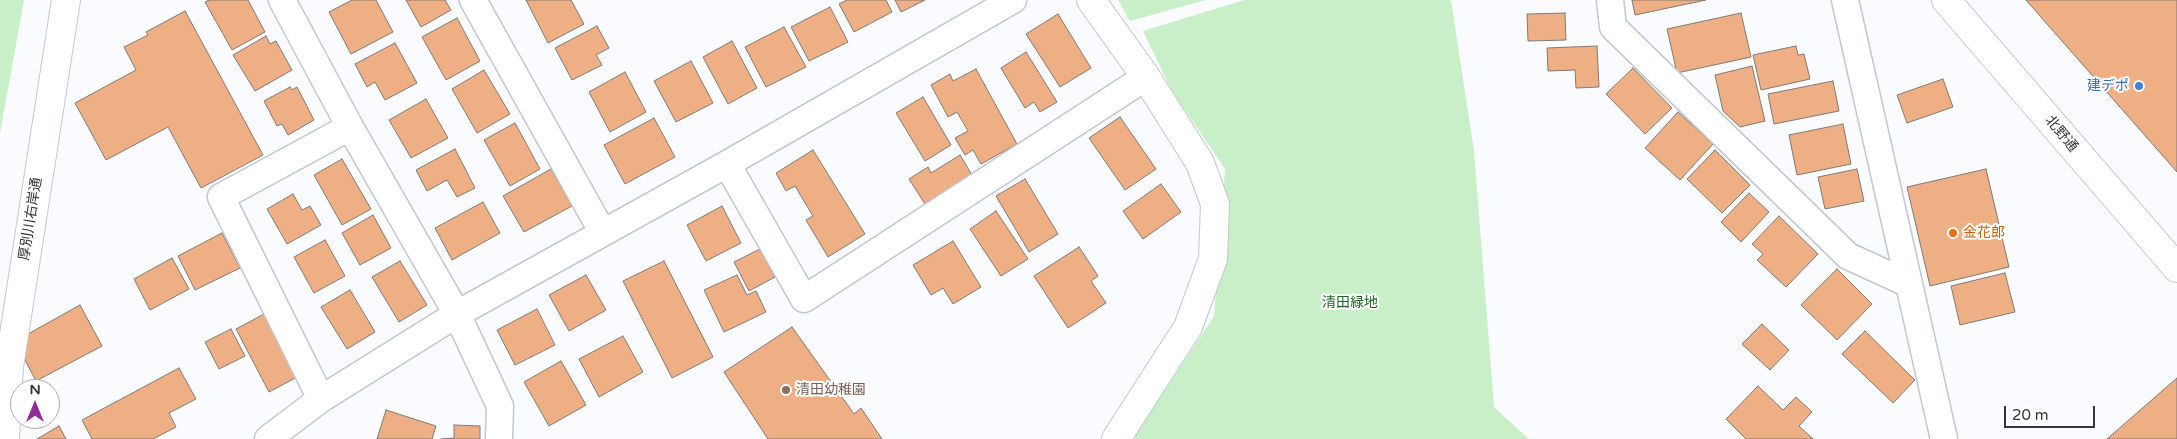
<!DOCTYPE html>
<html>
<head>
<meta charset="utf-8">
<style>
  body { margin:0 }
  #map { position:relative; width:2177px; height:439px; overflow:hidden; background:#f9fbfe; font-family:"Varela Round",sans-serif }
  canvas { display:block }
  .north { position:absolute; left:10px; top:379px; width:50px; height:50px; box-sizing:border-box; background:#fff; border:1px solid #adaeaf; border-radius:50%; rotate:0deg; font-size:14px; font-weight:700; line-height:20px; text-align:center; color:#333538 }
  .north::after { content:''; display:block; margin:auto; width:18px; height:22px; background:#8f2e96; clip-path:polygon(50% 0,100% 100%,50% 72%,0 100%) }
  .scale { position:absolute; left:2004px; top:406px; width:91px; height:22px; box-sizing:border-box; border:2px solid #333538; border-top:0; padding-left:6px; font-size:15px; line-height:18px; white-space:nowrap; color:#333538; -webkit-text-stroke:4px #fff; paint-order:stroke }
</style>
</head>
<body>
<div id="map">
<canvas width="2177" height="439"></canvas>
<div class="north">N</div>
<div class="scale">20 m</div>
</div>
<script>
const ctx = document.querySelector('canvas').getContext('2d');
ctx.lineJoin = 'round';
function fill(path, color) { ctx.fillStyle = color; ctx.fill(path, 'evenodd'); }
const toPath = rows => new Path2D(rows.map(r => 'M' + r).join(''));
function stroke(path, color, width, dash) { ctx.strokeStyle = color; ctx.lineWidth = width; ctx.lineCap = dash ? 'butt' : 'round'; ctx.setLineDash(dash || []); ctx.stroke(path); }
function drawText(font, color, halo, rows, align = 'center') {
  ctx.font = font + ' "Varela Round","Noto Sans JP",sans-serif'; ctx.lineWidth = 4; ctx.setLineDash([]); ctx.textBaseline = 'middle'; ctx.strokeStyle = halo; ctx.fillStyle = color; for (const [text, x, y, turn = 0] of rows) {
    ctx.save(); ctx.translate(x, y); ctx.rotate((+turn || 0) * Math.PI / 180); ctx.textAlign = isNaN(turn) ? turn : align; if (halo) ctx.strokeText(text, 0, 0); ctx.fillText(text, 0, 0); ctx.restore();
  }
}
fill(toPath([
  [0,0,24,0,0,133],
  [1118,0,1206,0,1130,21],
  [1244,0,1451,0,1474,151,1494,407,1529,439,1133,439,1214,316,1225,169,1172,91,1143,31]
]), '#c9efc8');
const building = toPath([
  [209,0,248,0,265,32,232,50,205,2,209,0],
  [352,0,376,0,393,32,351,54,329,12,352,0],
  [406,0,445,0,451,10,421,27,406,0],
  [526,0,571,0,584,24,548,43,526,0],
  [847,0,886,0,892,12,854,32,839,4,847,0],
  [895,0,925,0,901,12,895,0],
  [1632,0,1706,0,1635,15,1632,0],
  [2026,0,2177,0,2177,172,2026,0],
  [830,7,848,42,809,61,791,27,830,7],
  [185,11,263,155,201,188,168,127,106,160,75,103,136,70,124,47,148,35,146,32,185,11],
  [1565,13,1566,40,1528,41,1527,14,1565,13],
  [1741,13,1751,57,1677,73,1667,29,1741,13],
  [1058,14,1091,68,1060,87,1026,34,1058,14],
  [457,18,480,61,446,80,422,37,457,18],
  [597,26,609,48,596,55,602,65,572,80,555,48,597,26],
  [784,27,806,67,766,87,745,47,784,27],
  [266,36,270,44,276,41,292,70,255,91,233,55,266,36],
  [732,41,757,88,728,104,703,57,732,41],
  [395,43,417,83,385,100,375,82,367,87,355,64,395,43],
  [1597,46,1599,87,1576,88,1575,70,1548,71,1547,48,1597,46],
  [1796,46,1798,55,1804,54,1810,79,1761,90,1753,55,1796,46],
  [1026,52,1057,102,1040,112,1034,102,1025,108,1001,68,1026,52],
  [691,61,713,103,676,122,654,81,691,61],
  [1752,66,1765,121,1740,127,1723,111,1715,75,1752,66],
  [1633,68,1672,108,1645,134,1606,94,1633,68],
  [976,69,1017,144,981,164,973,150,965,155,955,138,968,131,957,112,948,117,931,85,950,74,953,81,976,69],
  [484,70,510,114,477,133,452,89,484,70],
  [625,72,646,112,610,132,589,92,625,72],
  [1943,79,1953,107,1907,123,1897,95,1943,79],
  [1833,81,1839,111,1774,124,1768,94,1833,81],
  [290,87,292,90,297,87,314,120,288,135,282,124,277,126,264,101,290,87],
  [923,97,951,145,925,161,896,113,923,97],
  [426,99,448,138,411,158,389,120,426,99],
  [1678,112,1713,144,1680,180,1645,148,1678,112],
  [1120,117,1156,169,1125,190,1089,138,1120,117],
  [654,118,675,157,625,184,604,145,654,118],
  [515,123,540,169,510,186,484,140,515,123],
  [1843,124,1851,164,1797,175,1789,135,1843,124],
  [455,149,475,188,457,197,447,180,427,191,416,170,455,149],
  [813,150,865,234,828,257,806,220,813,216,795,186,786,191,776,173,813,150],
  [1715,150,1750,185,1722,213,1687,179,1715,150],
  [960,155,972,175,925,204,909,179,928,167,931,173,960,155],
  [342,159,371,209,342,225,314,175,342,159],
  [551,169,572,206,524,232,503,196,551,169],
  [1857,169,1864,201,1825,209,1818,177,1857,169],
  [1986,169,2009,267,1930,286,1907,187,1986,169],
  [1025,179,1058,234,1029,252,996,196,1025,179],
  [1161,184,1181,212,1143,239,1123,211,1161,184],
  [1749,193,1769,212,1741,242,1721,222,1749,193],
  [293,194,302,210,310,206,321,225,287,244,267,209,293,194],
  [483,202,500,233,452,260,435,228,483,202],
  [722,206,741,243,706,261,687,225,722,206],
  [996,211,1028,259,1001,276,970,229,996,211],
  [373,215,391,248,360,265,342,233,373,215],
  [1779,216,1818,254,1786,287,1757,260,1763,254,1752,244,1779,216],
  [222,233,240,268,195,290,178,256,222,233],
  [325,240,345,276,314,293,294,257,325,240],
  [953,241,981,287,953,304,943,288,931,295,913,265,953,241],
  [1079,247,1098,276,1091,281,1106,303,1068,328,1034,276,1079,247],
  [760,249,775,277,749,291,734,262,760,249],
  [172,258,189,289,150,310,134,279,172,258],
  [400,261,427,305,399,322,372,277,400,261],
  [664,261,713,357,672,378,623,281,664,261],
  [1837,269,1872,304,1837,340,1801,305,1837,269],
  [2005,273,2015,312,1960,325,1951,286,2005,273],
  [586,275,606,310,569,331,549,295,586,275],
  [737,275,747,295,756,291,766,312,724,332,704,290,737,275],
  [350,290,375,332,347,349,321,307,350,290],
  [80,305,102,346,36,381,24,358,28,334,80,305],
  [537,309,555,345,515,365,497,330,537,309],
  [266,313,299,376,269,392,236,329,266,313],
  [1762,324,1789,350,1770,370,1742,344,1762,324],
  [792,327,854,414,861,408,882,439,768,439,724,372,792,327],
  [231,329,245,356,219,369,205,342,231,329],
  [1865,331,1915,380,1893,403,1842,354,1865,331],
  [623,336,643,372,599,397,579,359,623,336],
  [561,361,586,405,549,426,524,382,561,361],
  [179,368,196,399,169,413,176,427,153,439,92,439,82,420,179,368],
  [2177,378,2177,439,2107,439,2177,378],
  [1758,386,1783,410,1796,397,1812,412,1799,426,1813,439,1746,439,1726,419,1758,386],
  [386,410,436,426,432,439,377,439,386,410],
  [454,425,480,426,480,439,441,439,454,438,454,425],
  [59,426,66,439,37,439,59,426]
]);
fill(building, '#eeaf84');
stroke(building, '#817a75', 1);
const minor = toPath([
  [282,0,350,127,457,314,500,406,499,439],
  [473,0,603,233],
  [1610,0,1613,27,1848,256,1909,284],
  [1845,0,1944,439],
  [727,164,804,299,1146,77],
  [321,399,221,197,350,127],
  [268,439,321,399,457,314,727,164,1013,0]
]);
const tertiary = toPath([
  [1091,0,1146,77,1200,163,1215,204,1213,259,1188,327,1116,439],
  [1946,0,2177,268],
  [5,439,9,367,66,0]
]);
stroke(minor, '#c2c8cf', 29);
stroke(tertiary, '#c2c8cf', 30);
stroke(minor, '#fff', 26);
stroke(tertiary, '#fff', 28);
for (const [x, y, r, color] of [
  [2139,86,5,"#3f7fe0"],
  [1953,233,5,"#e8710a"],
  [786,390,5,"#8d6e63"]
]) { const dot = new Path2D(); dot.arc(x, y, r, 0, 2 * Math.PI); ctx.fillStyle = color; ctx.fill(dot); stroke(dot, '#fff', 2); }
drawText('14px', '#366cbe', '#fff', [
  ["建デポ",2129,86]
], 'right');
drawText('14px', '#333538', '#fff', [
  ["北野通",2061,134,50],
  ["厚別川右岸通",31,219,-81]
]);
drawText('14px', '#c56008', '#fff', [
  ["金花郎",1963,233]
], 'left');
drawText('14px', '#1d6522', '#fff', [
  ["清田緑地",1350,303]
]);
drawText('14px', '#785e54', '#fff', [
  ["清田幼稚園",796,390]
], 'left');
</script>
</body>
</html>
